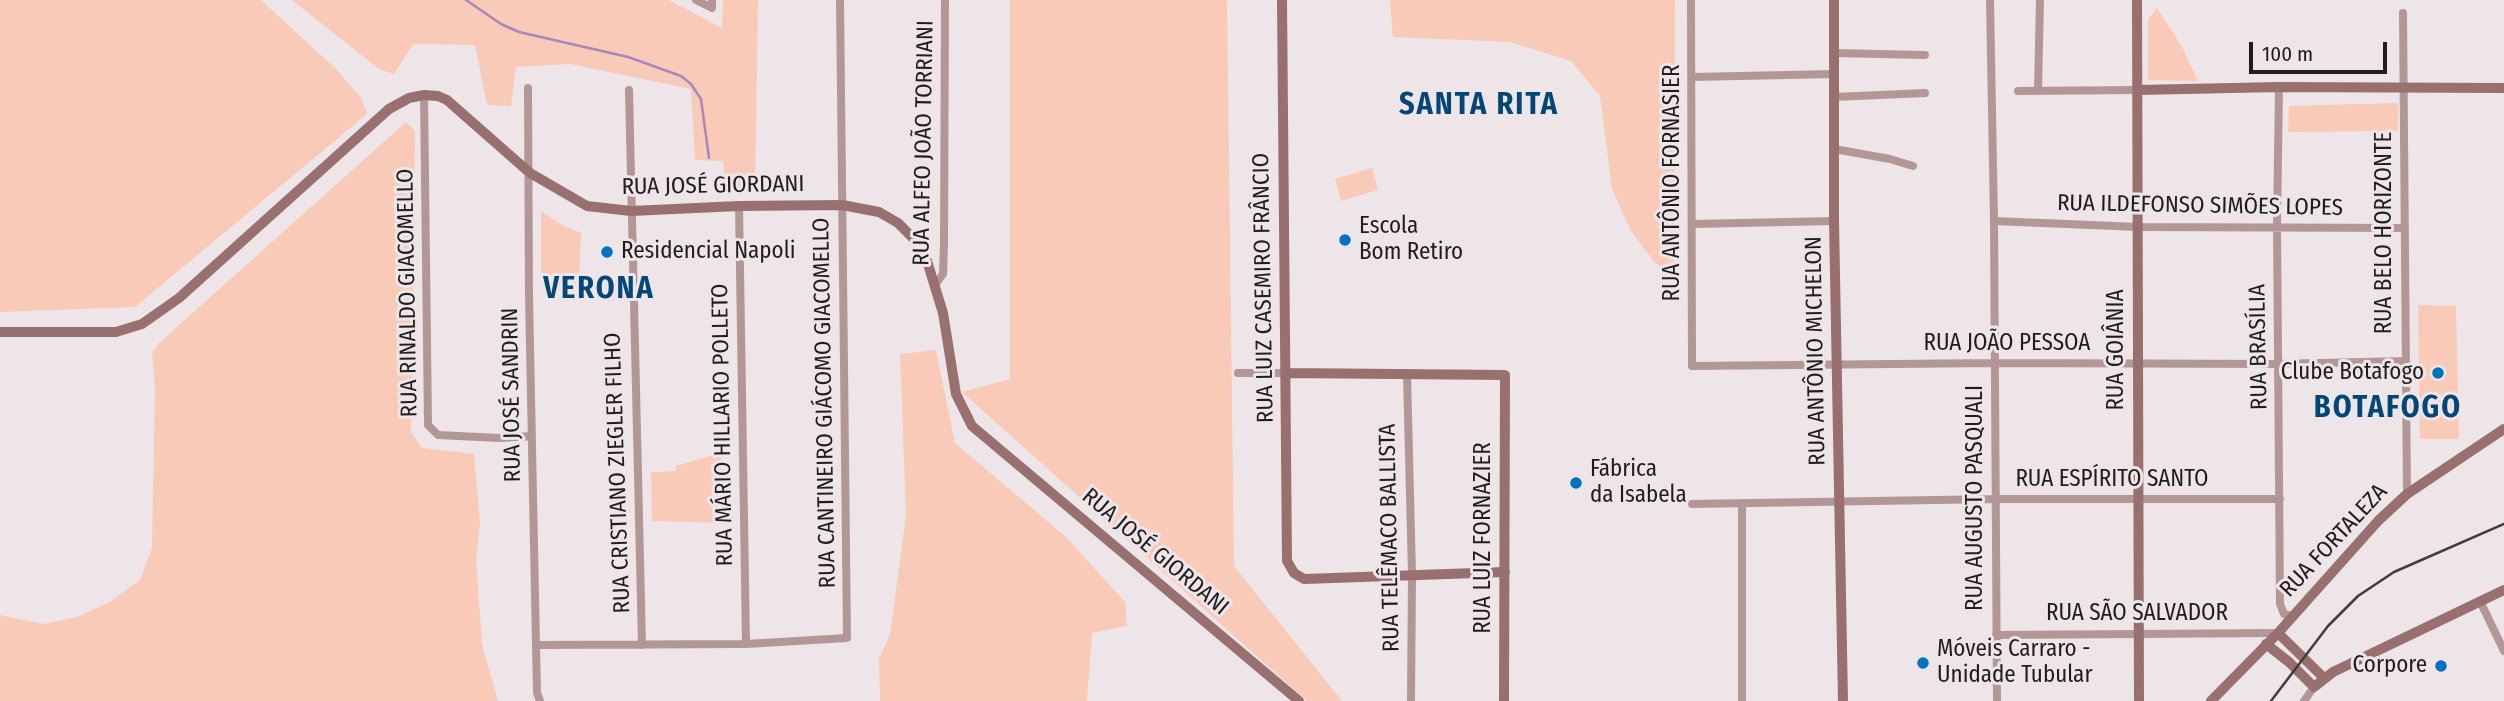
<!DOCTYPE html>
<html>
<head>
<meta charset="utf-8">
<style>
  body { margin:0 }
  #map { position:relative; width:2504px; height:701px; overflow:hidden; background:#ede5e8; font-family:"Fira Sans Condensed",sans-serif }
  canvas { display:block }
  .scale { position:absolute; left:2249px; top:42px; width:138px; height:32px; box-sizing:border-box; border:4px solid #201d1e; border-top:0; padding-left:9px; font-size:21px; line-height:24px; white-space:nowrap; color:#201d1e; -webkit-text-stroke:5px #ede5e8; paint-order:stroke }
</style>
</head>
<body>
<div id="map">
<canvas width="2504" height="701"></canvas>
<div class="scale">100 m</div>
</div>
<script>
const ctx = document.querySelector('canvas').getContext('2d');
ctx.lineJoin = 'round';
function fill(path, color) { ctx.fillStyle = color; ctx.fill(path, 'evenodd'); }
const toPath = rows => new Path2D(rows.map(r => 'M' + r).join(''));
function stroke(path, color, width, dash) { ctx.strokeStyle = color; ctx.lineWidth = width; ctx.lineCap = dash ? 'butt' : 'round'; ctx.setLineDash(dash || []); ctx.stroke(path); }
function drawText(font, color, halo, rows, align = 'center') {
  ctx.font = font + ' "Fira Sans Condensed",sans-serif'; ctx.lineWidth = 6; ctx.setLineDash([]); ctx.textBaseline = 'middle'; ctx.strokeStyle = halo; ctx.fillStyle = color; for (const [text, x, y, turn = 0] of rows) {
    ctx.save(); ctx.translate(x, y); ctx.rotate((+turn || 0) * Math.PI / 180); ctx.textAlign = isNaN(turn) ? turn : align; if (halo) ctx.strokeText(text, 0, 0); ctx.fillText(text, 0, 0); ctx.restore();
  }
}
fill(toPath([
  [0,0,261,0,336,69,361,98,367,114,135,307,0,312],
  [292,0,669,0,722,28,723,0,758,0,755,193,727,193,723,161,695,160,691,89,570,64,516,67,511,106,487,105,475,45,413,44,394,74,381,70,361,55],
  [1010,0,1227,0,1234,566,1342,701,1307,701,962,392,1010,379],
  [1390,0,1675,0,1674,275,1655,263,1631,231,1612,189,1600,96,1571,61,1510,42,1393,37],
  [2157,8,2182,47,2198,81,2148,80,2148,19],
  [2398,103,2398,131,2288,132,2289,106],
  [406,122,415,131,411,432,422,448,474,454,480,523,476,560,482,644,498,701,0,701,0,615,43,624,77,617,108,603,140,580,152,548,155,386,152,353,159,343],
  [1372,168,1378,190,1341,201,1335,179],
  [541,211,562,225,581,233,579,284,541,284],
  [2418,305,2456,306,2459,439,2420,439],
  [936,350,955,443,1066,537,1125,602,1127,626,1092,633,1087,701,880,701,879,658,890,635,906,515,900,354],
  [721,453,722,469,727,470,728,523,652,521,651,472,676,471,676,466]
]), '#facab9');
stroke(toPath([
  [466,0,501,24,519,32,628,57,681,76,691,84,701,99,709,158]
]), '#a689b7', 2.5);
stroke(toPath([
  [696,0,712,8,712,0],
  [1691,0,1692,366,1995,363,2278,364,2406,361],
  [1990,0,1994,221,1997,701],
  [2403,13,2407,494],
  [1834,53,1925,55],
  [1692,77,1834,74],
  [2279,87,2277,226,2280,604,2284,614,2292,616],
  [528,88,529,296,536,645,537,693,540,701],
  [629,90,642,645],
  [2018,91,2138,90],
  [2038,91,2040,0],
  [424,95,428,425,438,435,499,438,532,436],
  [1834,97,1925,93],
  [1834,149,1890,159,1913,166],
  [739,206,746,644],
  [1994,221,2139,227,2405,228],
  [1693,224,1834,221],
  [935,285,943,274,944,244,945,0],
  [1238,373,1286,373],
  [1407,375,1412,574,1411,701],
  [1742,503,1742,701],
  [1692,504,1996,499,2280,499],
  [2480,601,2504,651],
  [1996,635,2278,633],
  [536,645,746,644,847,638,840,0],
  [2304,701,2314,687]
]), '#b39796', 8);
stroke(toPath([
  [1282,0,1287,561,1290,566,1294,573,1304,579,1505,572],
  [1834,0,1834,221,1843,701],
  [2137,0,2139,701],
  [2138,90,2279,87,2504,88],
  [0,332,116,332,142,324,179,298,389,109,409,98,424,95,438,96,447,100,530,173,587,206,631,211,739,206,842,205,879,212,898,223,914,239,927,261,943,313,956,394,972,426,1299,701],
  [1286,373,1505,375,1504,701],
  [2278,633,2324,678],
  [2266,644,2289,662,2314,687,2333,672,2504,590],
  [2211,701,2278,633,2378,521,2407,494,2504,429]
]), '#987070', 10);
stroke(toPath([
  [2271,701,2328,626,2358,596,2394,572,2504,524]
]), '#413d3e', 2.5);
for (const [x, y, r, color] of [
  [1345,240,7,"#0073be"],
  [607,252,7,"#0073be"],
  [2438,373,7,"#0073be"],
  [1576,483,7,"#0073be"],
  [1923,663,7,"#0073be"],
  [2441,666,7,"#0073be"]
]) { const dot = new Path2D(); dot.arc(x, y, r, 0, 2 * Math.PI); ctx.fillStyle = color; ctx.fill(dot); stroke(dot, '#ede5e8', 2.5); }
drawText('23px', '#201d1e', '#ede5e8', [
  ["RUA ALFEO JOÃO TORRIANI",924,143,-89],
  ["RUA ANTÔNIO FORNASIER",1673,183,-90],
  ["RUA JOSÉ GIORDANI",713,186,-1],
  ["RUA ILDEFONSO SIMÕES LOPES",2200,206,1],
  ["RUA BELO HORIZONTE",2385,233,-90],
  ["RUA LUIZ CASEMIRO FRÂNCIO",1264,288,-91],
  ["RUA RINALDO GIACOMELLO",408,293,-91],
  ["RUA JOÃO PESSOA",2007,344],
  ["RUA BRASÍLIA",2259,347,-91],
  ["RUA GOIÂNIA",2117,350,-90],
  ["RUA ANTÔNIO MICHELON",1816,351,-91],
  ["RUA JOSÉ SANDRIN",512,395,-91],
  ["RUA CANTINEIRO GIÁCOMO GIACOMELLO",825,403,-91],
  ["RUA MÁRIO HILLARIO POLLETO",723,425,-91],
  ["RUA CRISTIANO ZIEGLER FILHO",618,473,-92],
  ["RUA ESPÍRITO SANTO",2112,480],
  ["RUA AUGUSTO PASQUALI",1976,498,-90],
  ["RUA TELÊMACO BALLISTA",1390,538,-91],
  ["RUA LUIZ FORNAZIER",1484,538,-90],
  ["RUA FORTALEZA",2334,541,-47],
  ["RUA JOSÉ GIORDANI",1155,552,40],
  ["RUA SÃO SALVADOR",2137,614]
]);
drawText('23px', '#201d1e', '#ede5e8', [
  ["Escola",1359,227],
  ["Bom Retiro",1359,253],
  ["Residencial Napoli",621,252],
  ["Clube Botafogo",2424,373,"right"],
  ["Fábrica",1590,470],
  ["da Isabela",1590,496],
  ["Móveis Carraro -",1937,650],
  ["Unidade Tubular",1937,676],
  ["Corpore",2427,666,"right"]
], 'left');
ctx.letterSpacing = '2px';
drawText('bold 30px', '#044777', '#ede5e8', [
  ["SANTA RITA",1479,106],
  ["VERONA",599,290],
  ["BOTAFOGO",2388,409]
]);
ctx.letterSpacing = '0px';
</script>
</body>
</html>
